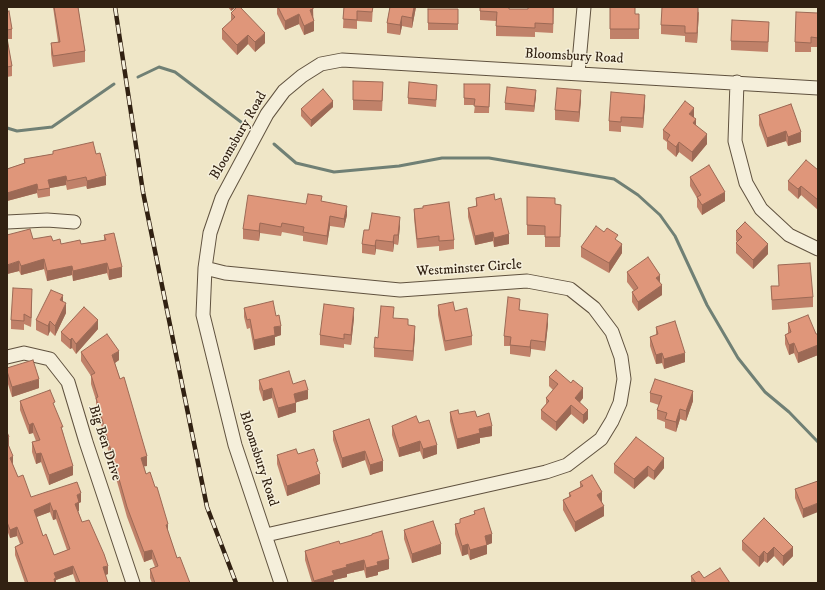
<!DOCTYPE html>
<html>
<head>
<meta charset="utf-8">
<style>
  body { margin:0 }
  #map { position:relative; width:825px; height:590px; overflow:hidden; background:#efe6c7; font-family:"IM FELL DW Pica",serif }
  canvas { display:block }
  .frame { position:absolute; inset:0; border:8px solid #312112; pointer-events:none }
</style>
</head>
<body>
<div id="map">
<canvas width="825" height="590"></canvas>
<div class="frame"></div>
</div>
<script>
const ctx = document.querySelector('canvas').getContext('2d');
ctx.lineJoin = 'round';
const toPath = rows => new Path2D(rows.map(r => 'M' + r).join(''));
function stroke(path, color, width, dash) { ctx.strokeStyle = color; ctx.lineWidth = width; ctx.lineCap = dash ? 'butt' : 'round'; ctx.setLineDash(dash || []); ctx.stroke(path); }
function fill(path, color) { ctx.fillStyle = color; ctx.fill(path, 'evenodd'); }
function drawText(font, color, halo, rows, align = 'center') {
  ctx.font = font + ' "IM FELL DW Pica",serif'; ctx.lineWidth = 3; ctx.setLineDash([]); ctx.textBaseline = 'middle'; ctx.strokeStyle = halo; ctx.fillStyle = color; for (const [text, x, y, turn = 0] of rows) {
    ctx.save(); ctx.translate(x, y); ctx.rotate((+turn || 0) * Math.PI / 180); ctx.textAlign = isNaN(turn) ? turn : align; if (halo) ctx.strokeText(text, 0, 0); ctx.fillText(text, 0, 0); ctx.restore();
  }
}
stroke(toPath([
  [138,77,159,67,175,72,241,122],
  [7,128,17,131,52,127,114,84],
  [274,144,296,163,334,172,399,166,442,158,489,158,614,179,638,195,660,215,675,236,707,305,738,358,765,392,789,412,818,442]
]), '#708075', 3);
const street = toPath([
  [578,73,584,7],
  [737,82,735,141,746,183,761,209,789,235,818,249],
  [7,222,47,220,74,222],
  [205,268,225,273,400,290,527,281,570,289,594,308,612,332,621,357,624,379,620,403,612,421,601,439,567,465,546,472,266,535],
  [7,357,24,353,50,359,68,382,86,442,133,583],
  [281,583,235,445,203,315,205,268,210,233,222,198,267,114,284,91,302,76,321,64,342,60,818,88]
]);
stroke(street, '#60523f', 15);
stroke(street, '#f5efdb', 13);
const rail = toPath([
  [115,7,143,192,207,507,236,583]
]);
stroke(rail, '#312112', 4.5);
stroke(rail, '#f5efdb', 3, [9]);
fill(toPath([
  [53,7,78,7,85,51,85,62,53,67,51,54,51,43,58,42],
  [228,7,236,7,231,11],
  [277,7,313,7,314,31,304,35,299,24,285,30,277,14],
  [344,7,373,7,372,22,357,21,357,29,343,28],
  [390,7,416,7,412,28,402,26,400,35,387,33,387,23],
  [480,7,509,7,509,9,528,9,554,7,553,33,535,32,535,37,496,36,496,21,480,20],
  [610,7,635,14,639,14,639,39,610,39],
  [428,9,458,9,458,30,428,30],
  [7,12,12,29,12,39,7,39,12,66,12,76,7,77],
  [699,12,697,43,685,42,685,36,661,34,661,25],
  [231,13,265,43,255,52,248,44,237,55,222,39,222,29,231,21],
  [818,13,818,47,811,47,811,52,795,52,795,42],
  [769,31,768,52,731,50,731,41],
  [353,81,383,92,382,111,353,110],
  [464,84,490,84,489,113,474,113,475,105,464,105],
  [437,91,436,107,408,104,408,98],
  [536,96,534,112,505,110,505,103],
  [581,100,579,122,555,120,555,110],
  [645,104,643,128,621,126,621,132,609,131,609,121],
  [791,104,801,142,788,146,786,141,767,147,759,125,759,115],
  [333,107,311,127,301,116,301,109],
  [694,118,696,125,707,144,692,162,679,152,676,157,667,149,667,142,663,139,663,130],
  [53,151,96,154,106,185,87,189,86,186,67,190,66,185,50,188,50,196,38,198,37,193,7,201,7,169,24,163,24,159,53,154],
  [818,170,818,210,801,195,798,199,788,190,788,181],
  [690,177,725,201,702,215,697,207,697,198,690,186],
  [527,197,555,204,561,205,560,247,545,247,545,235,527,235],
  [476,198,495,200,509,244,494,247,493,241,475,245,468,217,468,208,476,206],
  [322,201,347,215,344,228,330,226,327,245,303,241,303,236,282,232,281,236,260,233,259,241,243,239,243,229,306,204],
  [414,209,454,240,454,249,439,251,439,246,417,248,414,218],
  [400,226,398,245,394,244,393,252,376,249,375,255,362,253,362,244,369,230],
  [736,231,768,254,753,269,736,253,736,243,737,242,736,241],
  [104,235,122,277,109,280,107,273,73,281,72,275,47,281,44,269,21,275,19,271,7,274,33,239,53,241,61,244,81,244,104,240],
  [618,241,622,253,609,273,581,257,581,247],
  [778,265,813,297,813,307,772,310,771,286,779,286],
  [627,272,660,283,662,295,638,311,632,302,632,292,634,291,627,282],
  [32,299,31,327,24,324,24,330,11,329,11,320],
  [63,302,66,313,55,336,50,331,48,336,36,330,36,320],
  [438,305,455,311,472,336,472,345,445,351,438,315],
  [244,308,276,316,281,335,275,337,275,345,254,350,250,328,247,329,244,317],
  [520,309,520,311,548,324,545,351,531,349,530,357,510,354,510,346,504,346,504,336],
  [354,318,351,345,344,344,344,348,320,345,320,335],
  [393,318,408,325,415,335,413,361,374,357,374,348],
  [788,323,816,334,818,334,818,355,798,363,794,353,789,355,785,344,785,335,788,333],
  [656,327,685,362,664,369,662,363,656,364,650,346,650,337,656,335],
  [98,329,76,354,72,348,70,349,61,341,61,332],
  [81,352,119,360,115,363,147,466,144,466,146,474,168,532,177,558,190,583,152,583,150,578,150,569,155,567,152,559,144,562,127,517,96,407,96,400,91,384,91,376,81,361],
  [7,368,39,388,12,397,7,381],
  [549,377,583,398,580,402,588,419,583,424,571,414,556,431,541,419,541,410,546,404,546,398,553,390,549,386],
  [259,380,293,384,308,399,296,402,296,412,278,418,272,398,263,401,259,389],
  [650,393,693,401,686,421,680,419,676,432,665,428,665,422,657,419,657,410,659,405,650,402],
  [20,401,55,409,63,432,73,475,49,485,41,462,36,464,32,452,32,442,36,441,33,433,29,434,20,410],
  [450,412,459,414,477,417,492,436,480,438,480,443,457,449,450,421],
  [369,419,383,471,370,475,365,460,342,468,333,440,333,431],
  [419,423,437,454,423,459,420,451,399,457,392,435,392,426],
  [7,432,9,446,13,465,18,477,31,497,81,502,79,503,79,511,78,511,82,522,108,574,105,575,108,583,76,583,73,574,56,580,56,583,25,583,15,555,15,547,20,544,17,536,10,538,7,530],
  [50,512,53,520,56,519,67,550,54,555,43,536,36,517],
  [636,437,664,468,654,480,648,476,634,489,614,473,614,464],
  [298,454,318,468,320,484,287,496,277,464,277,455],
  [818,481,803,518,795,498,795,489],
  [580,482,602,502,604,516,575,532,563,510,563,500,569,497,569,493,580,487],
  [474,511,492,543,487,545,487,554,470,560,468,554,462,556,455,534,455,524,460,523,460,519,474,515],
  [764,518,793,556,783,566,774,556,767,563,764,561,759,567,742,550,742,541],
  [404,530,441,554,412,563,404,539],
  [372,534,389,569,378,572,378,575,366,578,364,570,347,574,347,577,334,580,334,583,312,583,305,560,305,551,340,544,372,536],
  [691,576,704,578,730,583,691,583]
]), '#c08169');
fill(toPath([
  [231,7,236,7,231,11],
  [414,7,416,7,412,28,412,18],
  [699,7,699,12,697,43,697,33],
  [313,9,313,18,310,10],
  [299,14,299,24,285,30,285,21],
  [402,16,402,26,400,35,400,25],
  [314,21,314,31,304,35,304,26],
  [265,33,265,43,255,52,255,42],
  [248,35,248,44,237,55,237,45],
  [536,90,536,96,534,112,534,106],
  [581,90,581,100,579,122,579,112],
  [645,95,645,104,643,128,643,118],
  [333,101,333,107,311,127,311,120],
  [694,108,694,118,689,114],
  [696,119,696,129,693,123],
  [786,131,786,141,767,147,767,138],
  [801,132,801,142,788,146,788,137],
  [707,134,707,144,692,162,692,152],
  [679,142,679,152,676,157,676,147],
  [66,176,66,185,50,188,48,180],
  [106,176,106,185,87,189,87,181],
  [37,184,37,193,7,201,7,193],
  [801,186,801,195,798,199,798,189],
  [725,192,725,201,702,215,702,205],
  [347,206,347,215,344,228,344,219],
  [330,216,330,226,327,245,327,236],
  [400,217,400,226,398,245,398,235],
  [260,223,260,233,259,241,259,231],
  [493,232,493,241,475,245,475,236],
  [509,234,509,244,494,247,494,238],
  [394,235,394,244,393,252,393,242],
  [376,240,376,249,375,255,375,246],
  [622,244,622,253,609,273,609,263],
  [768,244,768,254,753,269,753,260],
  [44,259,44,269,21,275,21,266],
  [19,261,19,271,7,274,7,265],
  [107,263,107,273,73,281,73,271],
  [72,266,72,275,47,281,47,271],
  [122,267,122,277,109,280,109,270],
  [660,275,660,284,656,278],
  [662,285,662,295,638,311,638,302],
  [32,289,32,299,31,327,31,318],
  [63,295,63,305,60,300],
  [66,303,66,313,55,336,55,326],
  [354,308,354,318,351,345,351,335],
  [548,314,548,324,545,351,545,342],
  [98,320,98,329,76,354,76,344],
  [50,321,50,331,48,336,48,326],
  [281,326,281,335,275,337,275,345,254,350,254,340,274,327],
  [415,326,415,335,413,361,413,351],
  [72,338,72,348,70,349,70,340],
  [531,340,531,349,530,357,530,347],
  [794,343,794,353,789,355,789,345],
  [818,345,818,355,798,363,798,353],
  [119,351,119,360,112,365,112,355],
  [662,353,662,363,656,364,656,355],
  [685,353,685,362,664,369,664,359],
  [39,379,39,388,12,397,12,387],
  [272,388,272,398,263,401,263,391],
  [583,388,583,398,575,408,575,398],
  [308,390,308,399,294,403,294,394],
  [693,391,693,401,686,421,686,411],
  [296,403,296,412,278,418,278,408],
  [571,405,571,414,556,431,556,422],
  [680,409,680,419,676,432,676,422],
  [588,410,588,419,583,424,583,415],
  [33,423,33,433,29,434,29,425],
  [492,426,492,436,480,438,480,443,457,449,457,439,479,429],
  [9,437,9,446,7,446,7,438],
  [420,441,420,451,399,457,399,448],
  [437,445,437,454,423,459,423,449],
  [365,451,365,460,342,468,342,458],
  [41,453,41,462,36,464,36,454],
  [13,456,13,465,10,458],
  [147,456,147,466,141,467,141,458],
  [664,458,664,468,654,480,654,471],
  [383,461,383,471,370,475,370,465],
  [73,466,73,475,49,485,49,475],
  [648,466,648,476,634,489,634,479],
  [320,474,320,484,287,496,287,486],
  [602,492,602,502,597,505,597,495],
  [81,493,81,502,79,503,79,511,75,512,75,504,77,495],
  [50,503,50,512,34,518,34,510],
  [818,503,818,512,803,518,803,509],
  [604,506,604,516,575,532,575,522],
  [56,510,56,519,53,520,53,511],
  [168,524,168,534,166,525],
  [17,527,17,536,10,538,10,530],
  [492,534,492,543,487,545,487,554,470,560,470,550,485,536],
  [441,544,441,554,412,563,412,554],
  [468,544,468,554,462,556,462,546],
  [774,547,774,556,767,563,767,554],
  [793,547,793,556,783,566,783,556],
  [152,550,152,559,144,562,144,552],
  [764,551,764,561,759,567,759,557],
  [389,559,389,569,378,572,378,575,366,578,366,568,377,562],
  [364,560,364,570,347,574,347,577,334,580,334,583,314,583,314,581,346,565],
  [73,566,73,574,56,580,56,583,54,583,54,573],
  [108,566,108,574,103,576,103,567]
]), '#9c6955');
const building = toPath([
  [54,7,78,7,85,51,53,56,51,43,60,42,54,7],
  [237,7,240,7,265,33,255,42,248,35,237,45,222,29,235,17,231,13,237,7],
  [278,7,313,7,313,9,310,10,314,21,304,26,299,14,285,21,278,7],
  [344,7,373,7,372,12,357,11,357,20,343,19,344,7],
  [390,7,414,7,412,18,402,16,400,25,387,23,390,7],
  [480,7,509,7,509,9,528,9,528,7,553,7,553,24,535,23,535,28,496,26,497,12,480,11,480,7],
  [610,7,635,7,635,14,639,14,639,29,610,29,610,7],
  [662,7,698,7,697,33,685,33,685,26,661,25,662,7],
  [428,9,458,9,458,24,428,23,428,9],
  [9,11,12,29,7,30,7,12,9,11],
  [796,12,818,13,818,38,811,37,811,43,795,42,796,12],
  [732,20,769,22,768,42,731,41,732,20],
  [7,38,12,66,7,67,7,38],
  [353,81,383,82,382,101,353,100,353,81],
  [409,82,437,85,436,100,408,98,409,82],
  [464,84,490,84,489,107,474,106,475,99,464,98,464,84],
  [507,87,536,90,534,106,505,103,507,87],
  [557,88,581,90,579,112,555,110,557,88],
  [323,89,333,101,311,120,301,109,323,89],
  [611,92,645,95,643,118,621,117,621,122,609,121,611,92],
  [685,101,694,108,689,114,696,119,693,123,707,134,692,152,679,142,676,147,667,140,670,135,663,130,685,101],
  [791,104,801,132,788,137,786,131,767,138,759,115,791,104],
  [93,142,96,154,100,153,106,176,87,181,86,177,67,181,66,176,48,180,50,188,38,190,37,184,7,193,7,169,25,163,24,159,53,154,53,151,93,142],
  [806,160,818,170,818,200,801,186,798,189,788,181,806,160],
  [709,165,725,192,702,205,697,197,701,195,690,177,709,165],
  [308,194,322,196,321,201,347,206,344,219,330,216,327,236,303,232,304,227,282,223,281,227,260,223,259,231,243,229,248,195,306,204,308,194],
  [494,194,495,200,501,198,509,234,494,238,493,232,475,236,468,208,477,206,476,198,494,194],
  [527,197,555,198,555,204,561,205,560,237,545,237,545,226,527,225,527,197],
  [449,202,454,240,439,241,439,236,417,239,414,209,423,208,423,206,449,202],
  [372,213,400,217,398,235,394,235,393,242,376,240,375,246,362,244,364,230,369,230,372,213],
  [745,222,768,244,753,260,736,243,742,237,736,231,745,222],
  [596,226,604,232,607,228,618,235,615,239,622,244,609,263,581,247,596,226],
  [30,229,33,239,51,236,53,241,60,239,61,244,80,240,81,244,106,240,104,235,114,233,122,267,109,270,107,263,73,271,72,266,47,271,44,259,21,266,19,261,7,265,7,235,30,229],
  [648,257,660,275,656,278,662,285,638,302,632,292,638,288,627,272,648,257],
  [810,263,813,297,772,300,771,286,779,286,778,265,810,263],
  [13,288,32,289,31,318,24,314,24,321,11,320,13,288],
  [51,290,63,295,60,300,66,303,55,326,50,321,48,326,36,320,51,290],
  [508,297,520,299,519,310,548,314,545,342,531,340,530,347,510,345,511,337,504,336,508,297],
  [273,301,276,316,279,315,281,326,274,327,275,335,254,340,250,319,247,320,244,308,273,301],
  [453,302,455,311,467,308,472,336,445,341,438,305,453,302],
  [324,304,354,308,351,335,344,334,344,339,320,335,324,304],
  [381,306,394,307,393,318,408,319,408,325,415,326,413,351,374,348,375,337,378,338,381,306],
  [84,307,98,320,76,344,72,338,70,340,61,332,84,307],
  [808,315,816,334,818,334,818,345,798,353,794,343,789,345,785,335,791,332,788,323,808,315],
  [675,321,685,353,664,359,662,353,656,355,650,337,658,334,656,327,675,321],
  [107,334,119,351,112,355,120,379,124,377,147,456,141,458,146,474,150,472,155,487,157,487,168,524,166,525,177,558,180,557,190,583,155,583,150,569,158,566,152,550,144,552,127,507,96,398,98,397,91,375,95,373,81,352,107,334],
  [33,360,39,379,12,387,7,371,7,368,33,360],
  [556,370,571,383,573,380,583,388,575,398,588,410,583,415,571,405,556,422,541,410,549,401,546,398,558,384,549,377,556,370],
  [289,371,293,384,305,380,308,390,294,394,296,403,278,408,272,388,263,391,259,380,289,371],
  [655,379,693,391,686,411,680,409,676,422,665,419,667,413,657,410,662,396,650,393,655,379],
  [50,390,55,402,53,403,63,427,61,427,73,466,49,475,41,453,36,454,32,442,40,440,33,423,29,425,20,401,50,390],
  [458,410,459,414,475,411,477,417,489,413,492,426,479,429,480,433,457,439,450,412,458,410],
  [416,416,419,423,429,420,437,445,423,449,420,441,399,448,392,426,416,416],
  [369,419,383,461,370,465,365,451,342,458,333,431,369,419],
  [7,432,9,437,7,438,7,432],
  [636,437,664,458,654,471,648,466,634,479,614,464,636,437],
  [7,442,13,456,10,458,18,477,23,475,31,497,77,482,81,493,77,495,79,502,75,504,82,522,89,520,104,554,108,566,103,567,108,583,80,583,73,566,54,573,56,578,54,579,55,583,28,583,15,547,23,543,17,527,10,530,7,522,7,442],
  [50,503,53,511,56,510,70,549,54,555,46,534,43,536,34,510,50,503],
  [296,449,298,454,314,449,318,461,316,462,320,474,287,486,277,455,296,449],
  [592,475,602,492,597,495,604,506,575,522,563,500,571,496,569,493,583,486,580,482,592,475],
  [818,481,818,503,803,509,795,489,818,481],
  [484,508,492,534,485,536,487,545,470,550,468,544,462,546,455,524,460,523,460,519,475,514,474,511,484,508],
  [764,518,793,547,783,556,774,547,767,554,764,551,759,557,742,541,764,518],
  [433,521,441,544,412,554,404,530,433,521],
  [382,531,389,559,377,562,378,565,366,568,364,560,346,565,347,567,332,571,334,575,314,581,305,551,339,541,340,544,372,535,372,534,382,531],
  [720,568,730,583,696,583,691,576,699,571,704,578,720,568]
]);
fill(building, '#df967a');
stroke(building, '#9c6955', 1);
drawText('14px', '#312112', '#f5efdb', [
  ["Bloomsbury Road",574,57,3],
  ["Bloomsbury Road",239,136,-60],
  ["Westminster Circle",469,269,-4],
  ["Big Ben Drive",104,443,72],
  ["Bloomsbury Road",258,459,72]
]);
</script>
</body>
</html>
